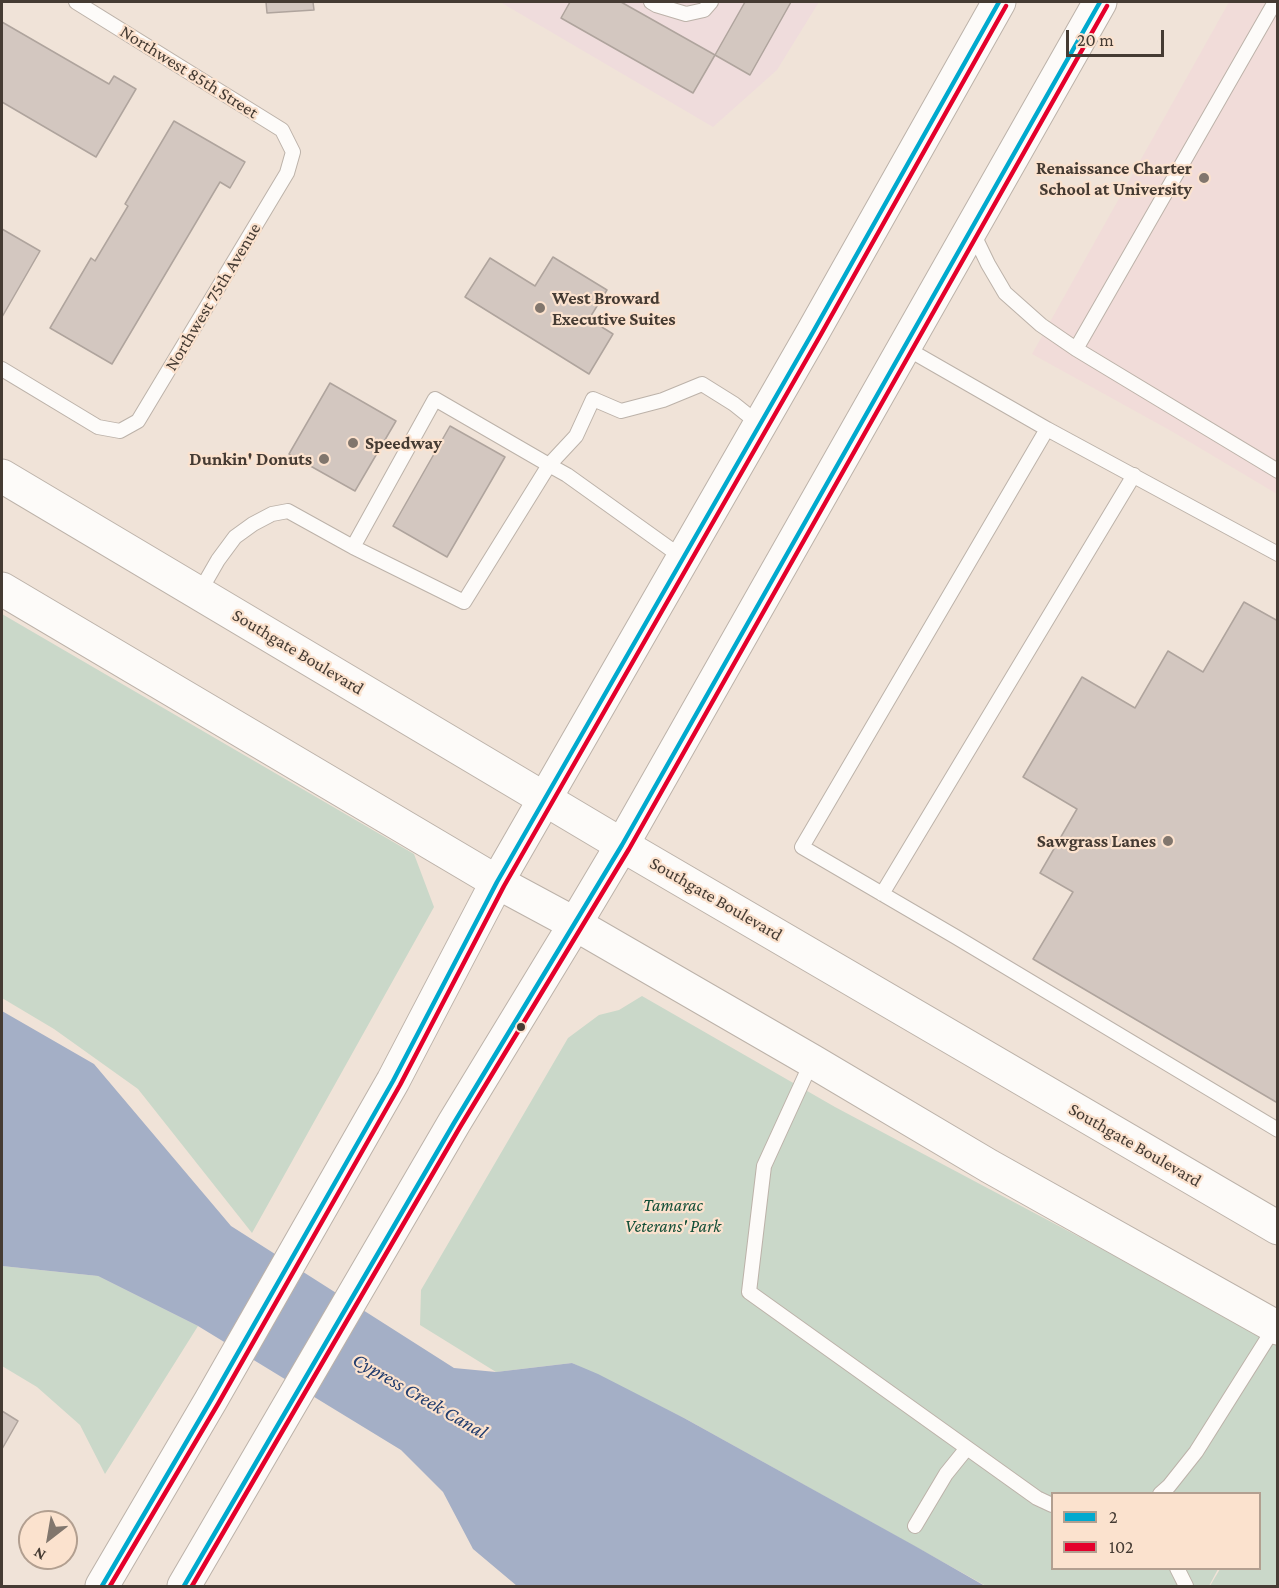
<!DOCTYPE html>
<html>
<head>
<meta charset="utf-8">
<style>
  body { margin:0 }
  #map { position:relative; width:1279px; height:1588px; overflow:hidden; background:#f0e3d8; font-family:"Crimson Pro",serif }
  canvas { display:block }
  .frame { position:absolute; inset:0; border:3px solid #453b33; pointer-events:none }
  .legend { position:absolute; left:1051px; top:1492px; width:210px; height:78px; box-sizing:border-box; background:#fbe2ce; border:2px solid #b29f90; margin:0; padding:8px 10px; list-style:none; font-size:18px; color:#453b33 }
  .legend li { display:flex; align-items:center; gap:12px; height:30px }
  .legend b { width:30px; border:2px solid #b29f90 }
  .north { position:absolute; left:18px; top:1510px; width:60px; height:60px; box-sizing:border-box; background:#fbe2ce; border:2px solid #b29f90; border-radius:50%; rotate:211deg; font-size:16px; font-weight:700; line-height:24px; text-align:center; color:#453b33 }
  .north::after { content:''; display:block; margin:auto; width:21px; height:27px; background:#81766d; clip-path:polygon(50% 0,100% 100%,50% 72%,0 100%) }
  .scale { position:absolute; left:1066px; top:30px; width:98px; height:27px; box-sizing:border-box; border:3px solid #453b33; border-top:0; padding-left:8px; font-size:18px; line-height:21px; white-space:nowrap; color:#453b33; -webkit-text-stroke:4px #fbe2ce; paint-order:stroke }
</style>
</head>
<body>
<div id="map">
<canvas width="1279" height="1588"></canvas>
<div class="frame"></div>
<ul class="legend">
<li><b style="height:8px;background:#00a9ce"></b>2</li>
<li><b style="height:8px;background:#e4002b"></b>102</li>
</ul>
<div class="north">N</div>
<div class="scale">20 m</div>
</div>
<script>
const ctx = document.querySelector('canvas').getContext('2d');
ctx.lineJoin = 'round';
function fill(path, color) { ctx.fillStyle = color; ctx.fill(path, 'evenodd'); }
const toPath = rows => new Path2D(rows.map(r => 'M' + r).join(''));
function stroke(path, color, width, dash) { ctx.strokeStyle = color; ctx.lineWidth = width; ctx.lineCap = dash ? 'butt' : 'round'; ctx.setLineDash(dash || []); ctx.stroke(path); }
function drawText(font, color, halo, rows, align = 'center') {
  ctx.font = font + ' "Crimson Pro",serif'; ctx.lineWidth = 4.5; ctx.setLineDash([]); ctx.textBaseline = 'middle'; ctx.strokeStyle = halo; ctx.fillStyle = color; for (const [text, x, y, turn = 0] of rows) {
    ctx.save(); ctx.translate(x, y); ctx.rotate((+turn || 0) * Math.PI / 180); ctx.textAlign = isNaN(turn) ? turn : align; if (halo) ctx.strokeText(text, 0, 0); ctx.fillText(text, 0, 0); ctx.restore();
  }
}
fill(toPath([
  [500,2,819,2,777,70,713,127]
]), '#efdcdc');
fill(toPath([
  [1229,2,1277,2,1277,494,1173,432,1032,354]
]), '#f1dcd9');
fill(toPath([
  [2,614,414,854,434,907,252,1233,138,1089,54,1029,2,998],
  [642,996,835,1107,1277,1342,1277,1586,1210,1586,1220,1569,1260,1568,1260,1493,1052,1494,1052,1568,1218,1569,1209,1586,986,1586,684,1418,572,1363,496,1372,420,1325,421,1290,568,1038,599,1015,619,1010],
  [2,1266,98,1276,198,1326,105,1474,80,1425,37,1387,2,1366]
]), '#cad8c9');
fill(toPath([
  [2,1011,94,1064,231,1226,454,1368,496,1372,572,1363,598,1374,684,1418,915,1546,985,1586,517,1586,473,1549,443,1492,401,1450,198,1326,98,1276,2,1266]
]), '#a4afc6');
const building = toPath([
  [266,2,313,2,314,10,267,13,266,2],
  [570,2,621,2,715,55,693,93,561,18,570,2],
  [745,2,791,2,750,75,715,55,745,2],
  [2,22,109,84,114,76,136,89,96,157,2,102,2,22],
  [174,121,245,162,230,188,220,182,112,364,50,328,91,258,95,261,128,206,125,204,174,121],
  [2,229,40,251,2,317,2,229],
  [553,257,607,290,589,319,613,334,589,374,465,297,490,258,535,286,553,257],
  [330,383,396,421,355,491,289,454,330,383],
  [450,426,505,457,447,557,393,526,450,426],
  [1244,602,1278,621,1278,1100,1276,1102,1033,959,1073,892,1040,873,1077,809,1023,777,1082,677,1135,708,1168,651,1203,672,1244,602],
  [2,1411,18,1421,2,1449,2,1411]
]);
fill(building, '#d3c7c0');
stroke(building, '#afa49d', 1.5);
const service = toPath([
  [651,2,656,5,686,14,704,10,711,2],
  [973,233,988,264,1005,293,1041,325,1076,349,1278,471],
  [904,347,1047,429,1278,554],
  [1076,349,1275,2],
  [2,369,98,427,120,431,138,421,287,173,293,152,282,130,76,2],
  [1047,429,802,847,956,937,1278,1130],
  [683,558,567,475,549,465,435,399,353,547,464,602,549,465,576,436,593,399,621,411,663,400,702,384,734,404,759,424],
  [199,593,218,560,235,537,253,524,272,514,288,511,353,547],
  [882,894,1134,475],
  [812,1061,764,1166,749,1292,1037,1498,1052,1505],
  [1160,1494,1169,1486,1196,1452,1276,1325],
  [915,1526,946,1474,967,1448],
  [1177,1568,1186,1586]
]);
const secondary = toPath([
  [2,476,622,845,1278,1228],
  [2,589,497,882,575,924,812,1061,989,1166,1278,1328]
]);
const primary = toPath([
  [102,1586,211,1400,393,1081,497,882,813,332,999,2],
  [184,1586,454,1123,575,924,622,845,1100,2]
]);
stroke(service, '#bcb2a9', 16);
stroke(secondary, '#bcb2a9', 35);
stroke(primary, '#bcb2a9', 35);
stroke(service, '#fdfbf9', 14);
stroke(secondary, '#fdfbf9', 33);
stroke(primary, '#fdfbf9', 33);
stroke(toPath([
  [102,1586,211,1400,393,1081,497,882,813,332,999,2],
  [184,1586,454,1123,622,845,1100,2]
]), '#00a9ce', 4.5);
stroke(toPath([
  [110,1586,218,1404,400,1085,504,886,820,336,1006,6],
  [192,1586,460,1127,629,849,1107,6]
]), '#e4002b', 4.5);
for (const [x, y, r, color] of [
  [1204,178,6,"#81766d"],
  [540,308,6,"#81766d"],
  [353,443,6,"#81766d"],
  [324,459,6,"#81766d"],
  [1168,841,6,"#81766d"],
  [521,1027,5,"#453b33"]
]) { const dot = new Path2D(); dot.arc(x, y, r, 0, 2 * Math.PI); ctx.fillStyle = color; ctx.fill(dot); stroke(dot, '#fbe2ce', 2); }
drawText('18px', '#453b33', '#fbe2ce', [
  ["Northwest 85th Street",189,72,32],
  ["Northwest 75th Avenue",213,297,-59],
  ["Southgate Boulevard",298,652,31],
  ["Southgate Boulevard",716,899,30],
  ["Southgate Boulevard",1135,1145,30]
]);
drawText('bold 18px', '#453b33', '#fbe2ce', [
  ["Renaissance Charter",1192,168],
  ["School at University",1192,189],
  ["West Broward",552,298,"left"],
  ["Executive Suites",552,319,"left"],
  ["Speedway",365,443,"left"],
  ["Dunkin' Donuts",312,459],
  ["Sawgrass Lanes",1156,841]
], 'right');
drawText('italic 18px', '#134f38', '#fbe2ce', [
  ["Tamarac",673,1205],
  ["Veterans' Park",673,1226]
]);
drawText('italic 20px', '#213c6d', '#fbe2ce', [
  ["Cypress Creek Canal",420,1396,30]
]);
</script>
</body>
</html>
